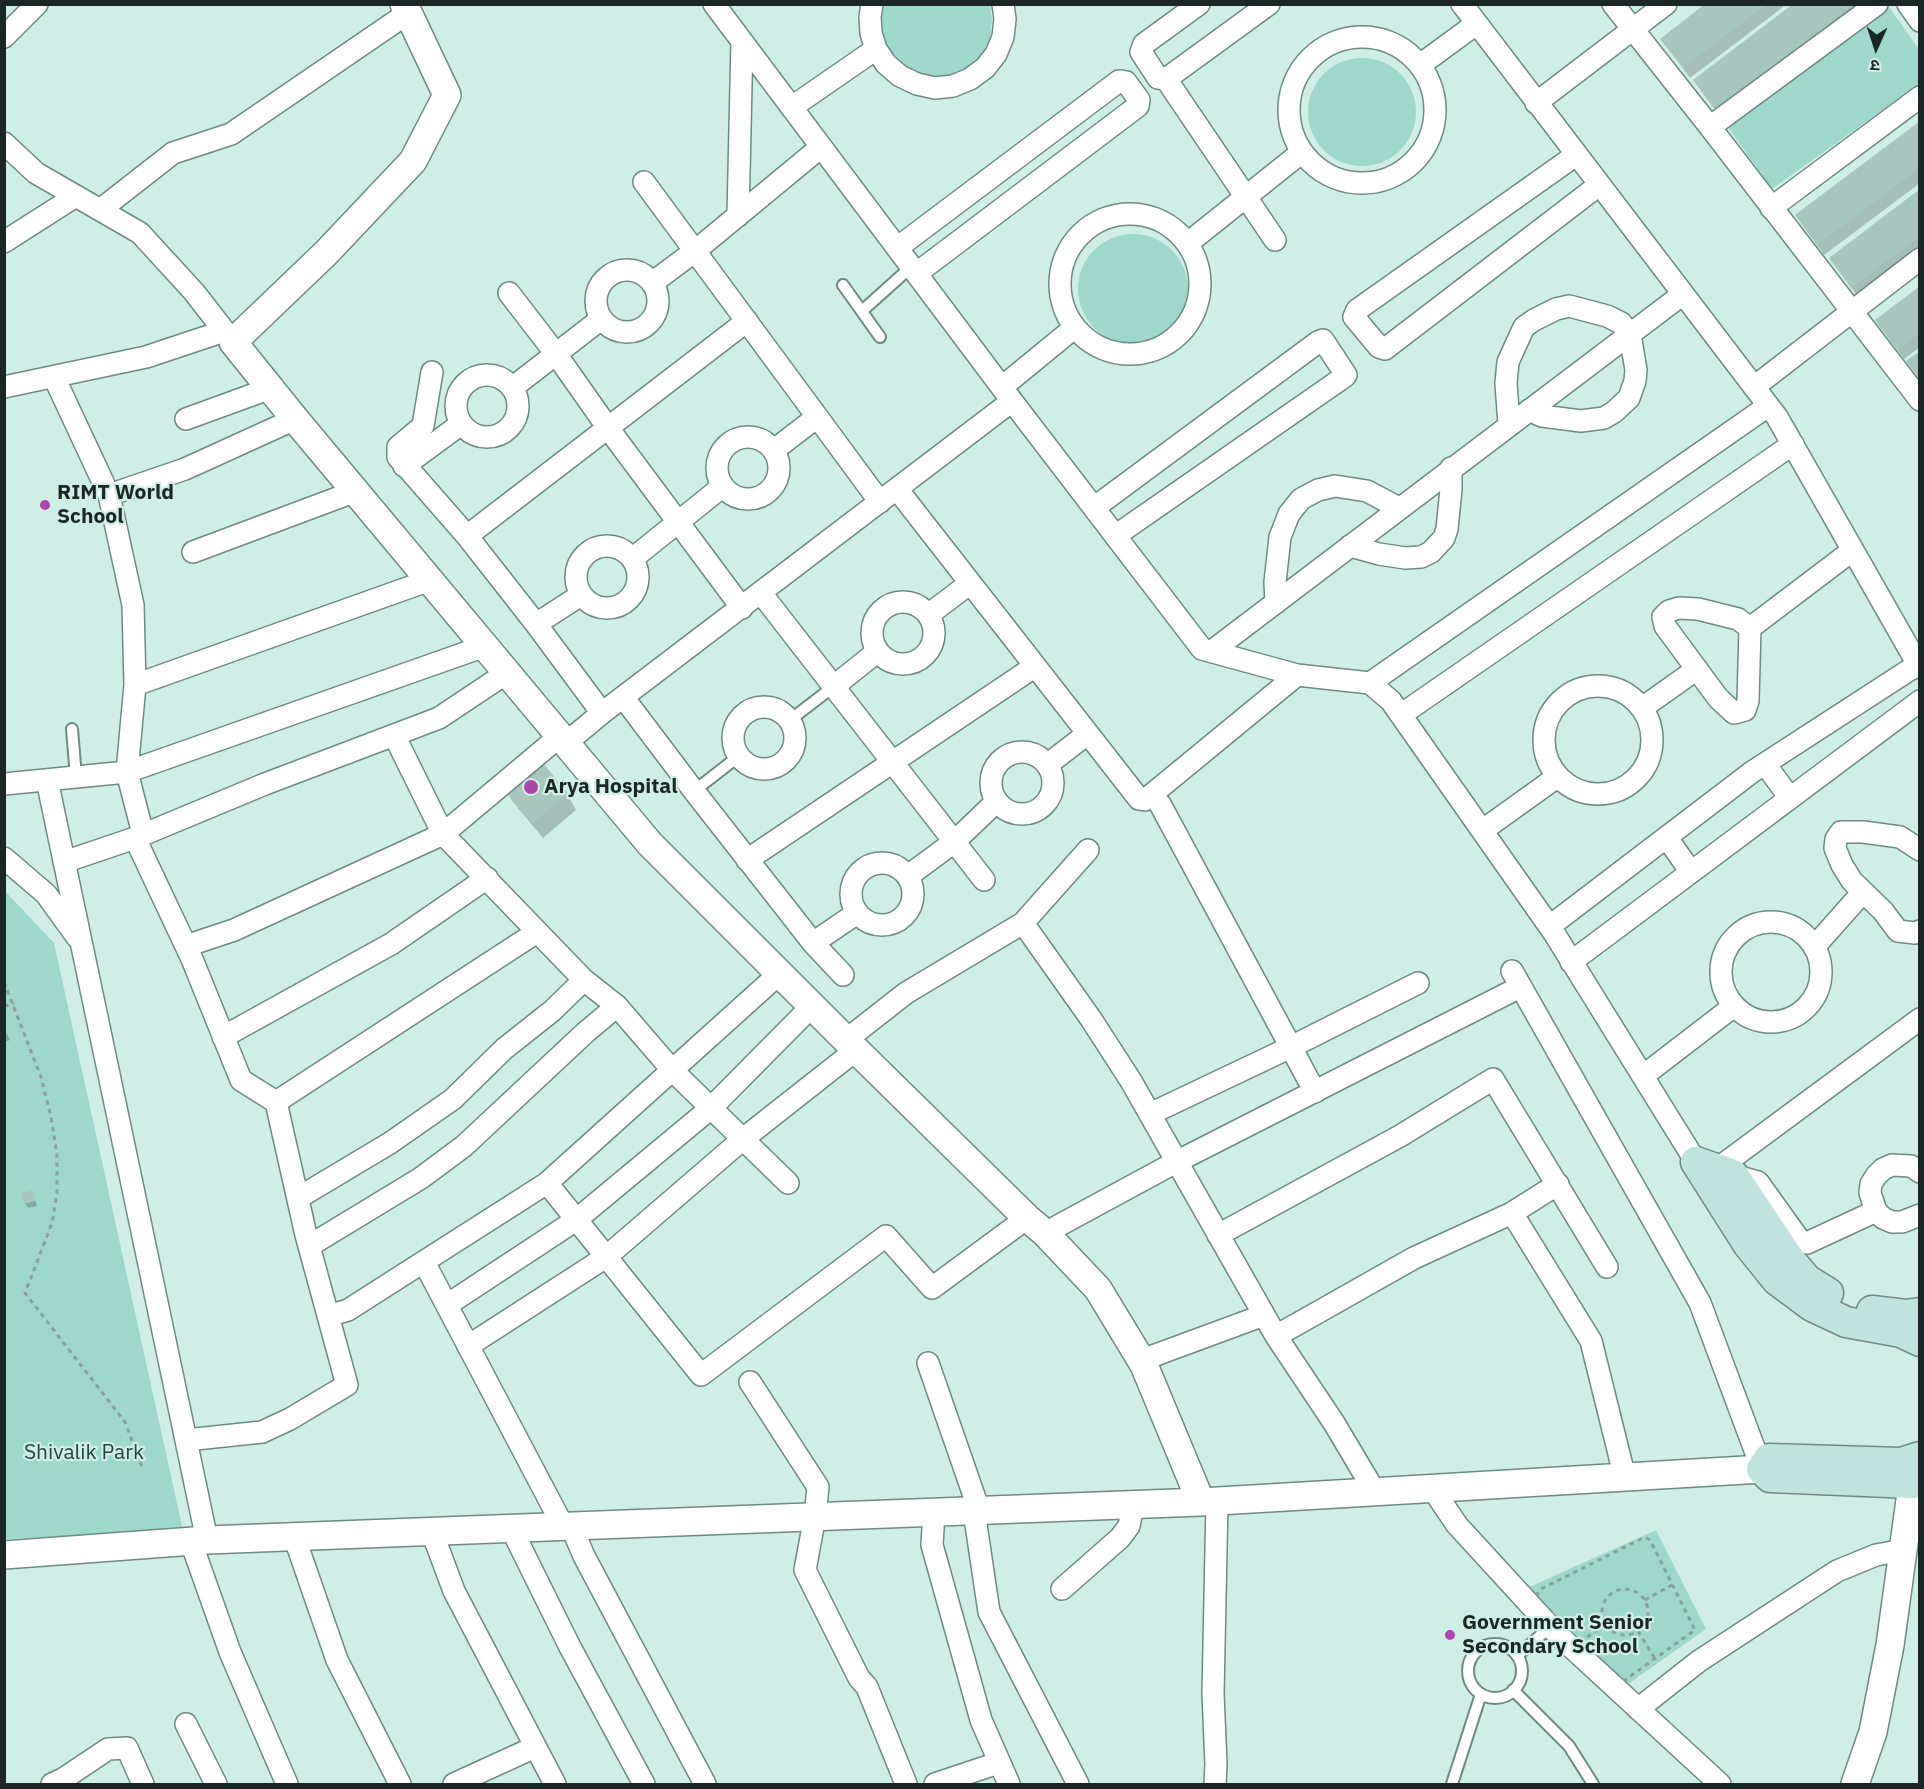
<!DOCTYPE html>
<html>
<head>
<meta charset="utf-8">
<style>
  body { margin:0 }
  #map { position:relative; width:1924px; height:1789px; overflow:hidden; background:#cfeee6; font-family:"IBM Plex Sans","Noto Sans Devanagari",sans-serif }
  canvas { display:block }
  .frame { position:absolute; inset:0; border:6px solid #1b2724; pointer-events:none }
  .north { position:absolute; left:1846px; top:18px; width:60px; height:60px; -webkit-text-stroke:4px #cfeee6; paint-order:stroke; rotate:183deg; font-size:16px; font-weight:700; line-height:24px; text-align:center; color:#1b2724 }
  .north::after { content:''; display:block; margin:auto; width:21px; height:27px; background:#1b2724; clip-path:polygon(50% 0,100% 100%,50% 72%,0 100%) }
</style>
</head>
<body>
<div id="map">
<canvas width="1924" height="1789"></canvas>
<div class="frame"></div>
<div class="north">उ</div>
</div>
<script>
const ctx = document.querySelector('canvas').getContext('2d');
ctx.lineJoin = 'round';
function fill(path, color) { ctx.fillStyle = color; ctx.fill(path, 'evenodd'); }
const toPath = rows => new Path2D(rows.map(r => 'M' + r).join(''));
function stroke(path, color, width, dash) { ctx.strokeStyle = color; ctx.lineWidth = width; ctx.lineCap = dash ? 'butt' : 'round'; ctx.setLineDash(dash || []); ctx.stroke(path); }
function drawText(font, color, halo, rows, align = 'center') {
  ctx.font = font + ' "IBM Plex Sans",sans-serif'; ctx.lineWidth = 4.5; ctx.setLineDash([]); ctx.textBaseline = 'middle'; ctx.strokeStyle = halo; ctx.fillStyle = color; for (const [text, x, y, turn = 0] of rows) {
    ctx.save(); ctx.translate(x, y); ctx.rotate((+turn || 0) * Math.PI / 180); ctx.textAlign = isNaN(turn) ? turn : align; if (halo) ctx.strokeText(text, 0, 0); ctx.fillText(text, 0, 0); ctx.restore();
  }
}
fill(toPath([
  [882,5,990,5,992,20,990,38,982,54,970,66,952,75,932,78,913,73,897,62,885,47,879,28],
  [1889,7,1919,49,1919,84,1772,189,1725,123],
  '1308 112a54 54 0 1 1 108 0a54 54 0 1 1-108 0Z',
  '1078 289a55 55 0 1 1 110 0a55 55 0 1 1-110 0Z',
  [4,890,54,943,183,1531,5,1539],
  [1656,1530,1706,1629,1621,1689,1523,1590]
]), '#9dd8ca');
fill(toPath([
  [1708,4,1787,4,1690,78,1662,39],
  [1795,4,1874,4,1722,119,1695,81],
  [1920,123,1920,183,1824,255,1797,216],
  [1920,191,1920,251,1858,297,1831,258],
  [1920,288,1920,347,1904,359,1876,320],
  [537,758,567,794,576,810,543,838,513,802,503,786],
  [4,1028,10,1040,4,1042],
  [32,1191,37,1206,28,1208,25,1203]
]), '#0003');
fill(toPath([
  [1705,4,1767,4,1683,68,1660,39],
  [1793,4,1854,4,1715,110,1693,80],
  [1920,121,1920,168,1817,245,1795,215],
  [1920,189,1920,236,1851,288,1829,258],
  [1920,286,1920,333,1897,350,1875,320],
  [1920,351,1920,380,1906,361],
  [537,756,568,793,532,823,501,786],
  [33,1190,36,1201,24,1204,21,1193]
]), '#a7c6be');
const service = toPath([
  [843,285,880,337],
  [862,311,912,266],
  [790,720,833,687],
  [72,729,76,777],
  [694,791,739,756],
  '1468 1671a27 27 0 1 1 54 0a27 27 0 1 1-54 0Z',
  [1517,1656,1550,1627],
  [1513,1690,1569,1746,1593,1784],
  [1452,1784,1481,1694]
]);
const minor = toPath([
  [714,4,1012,401,1202,649,1297,675,1370,683,1391,701,1554,933,1696,1162],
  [872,4,870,17,871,33,876,49,886,64,900,76,917,84,935,88,953,86,970,79,985,68,996,54,1003,37,1005,19,1003,4],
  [1199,4,1144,44,1141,52,1158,78,1166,79,1275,240],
  [1462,4,1777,417,1920,668],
  [1613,4,1710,127,1920,400],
  [1908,4,1920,21],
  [4,37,37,4],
  '1289 110a73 73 0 1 1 146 0a73 73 0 1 1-146 0Z',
  [1420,65,1476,24],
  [1166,79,1269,4],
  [1536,103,1666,4],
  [792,107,876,49],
  [1710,127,1877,4],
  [4,143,36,173,140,233,194,292,233,342],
  [1576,155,1357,310,1354,317,1379,347,1385,349,1599,185],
  [644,182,880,502],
  [1771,208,1920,97],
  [100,210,173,153,231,134,408,13],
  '1060 284a70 70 0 1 1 140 0a70 70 0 1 1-140 0Z',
  [738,216,742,41],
  [4,242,76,196],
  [1188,243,1302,152],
  [897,248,1119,81,1126,82,1139,100,1138,106,917,273],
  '596 301a31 31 0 1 1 62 0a31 31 0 1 1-62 0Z',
  [652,283,695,251,821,147],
  [509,293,556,354,608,428,742,608],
  [432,372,423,426,398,447,398,457,467,536,536,624,602,713],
  '456 406a31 31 0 1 1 62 0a31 31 0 1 1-62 0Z',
  [4,387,146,357,224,331],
  [1002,387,1074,328],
  [1754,387,1920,259],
  [512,388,601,319],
  [186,419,271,388],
  [1509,425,1506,383,1508,362,1524,327,1534,320,1556,309,1569,306,1607,316,1621,323,1630,334,1636,370,1635,381,1629,398,1614,412,1604,418,1581,421,1542,416,1529,410],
  '717 468a31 31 0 1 1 62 0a31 31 0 1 1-62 0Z',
  [774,450,817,417],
  [404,466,461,424],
  [897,489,1139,799,1145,800,1297,675],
  [109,495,185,469,295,419],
  [1095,507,1318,342,1323,340,1346,375,1344,377,1115,536],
  [467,536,747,321],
  [1350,546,1379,554,1405,558,1421,557,1431,552,1444,538,1447,529,1451,489,1451,468],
  '576 577a31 31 0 1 1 62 0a31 31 0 1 1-62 0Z',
  [193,552,356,491],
  [632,559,723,486],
  [761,593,984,880],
  '872 633a31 31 0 1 1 62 0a31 31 0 1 1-62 0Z',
  [1276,603,1275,582,1280,537,1289,514,1301,499,1318,490,1335,486,1367,491,1399,508],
  [928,615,969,584],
  [536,624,581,595],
  [1750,628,1748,701,1745,710,1734,713,1718,698,1665,626,1663,617,1669,611,1679,608,1698,609,1738,619,1750,628,1853,550],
  [1212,651,1683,294],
  [1370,683,1768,406],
  [135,685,430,580],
  '1544 740a54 54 0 1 1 108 0a54 54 0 1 1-108 0Z',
  [833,687,878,651],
  [623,697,694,791,813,943,843,975],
  '733 738a31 31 0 1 1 62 0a31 31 0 1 1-62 0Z',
  [1642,708,1697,669],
  [1402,714,1793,444],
  [394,735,443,834,584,980,617,1006,673,1071,788,1183],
  [566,743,602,713,1012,401],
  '991 783a31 31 0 1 1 62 0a31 31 0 1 1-62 0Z',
  [1765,764,1790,798],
  [1047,765,1087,734],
  [47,780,207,1540],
  [4,784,127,772,135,685,133,605,109,495,54,377],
  [1160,804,1315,1092],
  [1483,830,1557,777],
  [143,834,127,772,485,646],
  [135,838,192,959,241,1080,276,1102,306,1235,347,1385,290,1419,262,1432,186,1440],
  [1667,838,1691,872],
  [1920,850,1900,837,1863,832,1841,832,1836,839,1835,848,1842,865,1852,881,1883,911,1898,931,1915,933,1920,931],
  [4,858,46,894,77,937],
  [747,860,1034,667],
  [64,862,135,838,265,784,439,718,508,672],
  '851 894a31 31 0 1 1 62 0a31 31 0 1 1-62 0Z',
  [908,876,954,842,997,801],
  '1721 972a50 50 0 1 1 100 0a50 50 0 1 1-100 0Z',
  [1023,923,1088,850],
  [1550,926,1752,772,1917,665],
  [813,943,857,913],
  [186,946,234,930,443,834,560,736],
  [1815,946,1863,892],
  [1571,962,1920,701],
  [1512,971,1700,1303,1762,1469],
  [223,1037,391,944,487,878],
  [846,1040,906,993,1023,923,1091,1019,1131,1081,1276,1336,1334,1423,1375,1492],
  [1643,1076,1734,1006],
  [276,1102,537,932],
  [1150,1114,1291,1047,1418,983],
  [1717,1169,1920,1019],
  [1920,1172,1911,1166,1892,1165,1883,1169,1876,1176,1871,1184,1870,1193,1876,1211,1883,1218,1892,1222,1902,1222,1920,1215],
  [1733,1175,1758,1182,1801,1242,1807,1243,1876,1211],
  [547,1183,701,1375,886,1236,932,1288,1027,1218],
  [298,1198,390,1143,453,1099,504,1049,552,1011,584,980],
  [1512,1213,1591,1341,1625,1478],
  [1045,1233,1176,1162,1520,987],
  [1218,1235,1400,1136,1493,1079,1607,1267],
  [309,1246,421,1178,464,1146,586,1032,617,1006],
  [424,1262,563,1526],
  [447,1305,576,1220,711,1108,812,1006],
  [328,1316,348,1310,547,1183,780,973],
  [1276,1336,1414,1258,1512,1213,1558,1184],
  [468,1346,606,1257,743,1139,856,1050],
  [1142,1360,1264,1315],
  [928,1363,979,1510],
  [750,1382,818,1487,815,1516,805,1570,859,1678,867,1687,906,1784],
  [1432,1488,1457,1525,1557,1634,1720,1784],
  [974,1511,989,1612,1078,1784],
  [934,1512,932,1545,981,1720,1009,1784],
  [571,1526,584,1556,705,1784],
  [511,1528,570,1647,644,1784],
  [432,1532,454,1591,555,1784],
  [295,1539,337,1660,400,1784],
  [191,1542,230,1652,287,1784],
  [1062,1589,1120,1538,1129,1526,1133,1505],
  [1638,1709,1699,1661,1837,1571,1876,1555,1904,1550],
  [186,1724,216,1784],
  [52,1784,63,1779,108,1749,127,1748,143,1784],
  [454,1784,535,1747],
  [935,1784,998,1763],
  [1215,1784,1216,1764,1213,1694,1217,1501]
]);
const tertiary = toPath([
  [404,4,447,95,413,161,326,253,233,342,295,419,650,844,856,1050,1027,1218,1045,1233,1098,1289,1144,1365,1201,1502],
  [4,1555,207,1540,1201,1502,1762,1469],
  [1855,1784,1873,1732,1890,1645,1910,1500]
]);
const secondary = toPath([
  [1696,1162,1748,1244,1777,1280,1812,1306,1846,1322,1901,1332,1920,1341],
  [1696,1162,1733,1175,1789,1259,1807,1280,1828,1293],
  [1872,1311,1906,1315,1920,1313],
  [1920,1457,1901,1463,1769,1459,1762,1469,1770,1477,1912,1483,1920,1479]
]);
stroke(service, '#6d8a83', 14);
stroke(minor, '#6d8a83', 24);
stroke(tertiary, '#6d8a83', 30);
stroke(secondary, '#6d8a83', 33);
stroke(toPath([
  [4,982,41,1077,51,1117,57,1155,57,1193,52,1223,25,1293,125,1422,142,1467],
  [4,1006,14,1004],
  [1646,1538,1650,1540,1695,1630,1625,1680,1621,1680,1616,1678,1537,1599,1537,1595,1539,1590,1641,1539,1646,1538],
  '1602 1612a23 23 0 1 1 46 0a23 23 0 1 1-46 0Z',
  [1645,1600,1672,1585],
  [1638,1631,1655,1659],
  [1587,1637,1606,1624]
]), '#89a19b', 3, [4.5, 4.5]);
stroke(service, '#fff', 10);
stroke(minor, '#fff', 21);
stroke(tertiary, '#fff', 27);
stroke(secondary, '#bee4dd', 30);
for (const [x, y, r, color] of [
  [45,505,6,"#ac46aa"],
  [531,787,8,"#ac46aa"],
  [1450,1635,6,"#ac46aa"]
]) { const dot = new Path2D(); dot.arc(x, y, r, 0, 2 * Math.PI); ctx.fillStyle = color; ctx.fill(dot); stroke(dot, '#cfeee6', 2); }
drawText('bold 21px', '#1b2724', '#cfeee6', [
  ["RIMT World",57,493],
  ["School",57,517],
  ["Arya Hospital",544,787],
  ["Government Senior",1462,1623],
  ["Secondary School",1462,1647]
], 'left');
drawText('21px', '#1c473e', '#cfeee6', [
  ["Shivalik Park",84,1453]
]);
</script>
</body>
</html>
